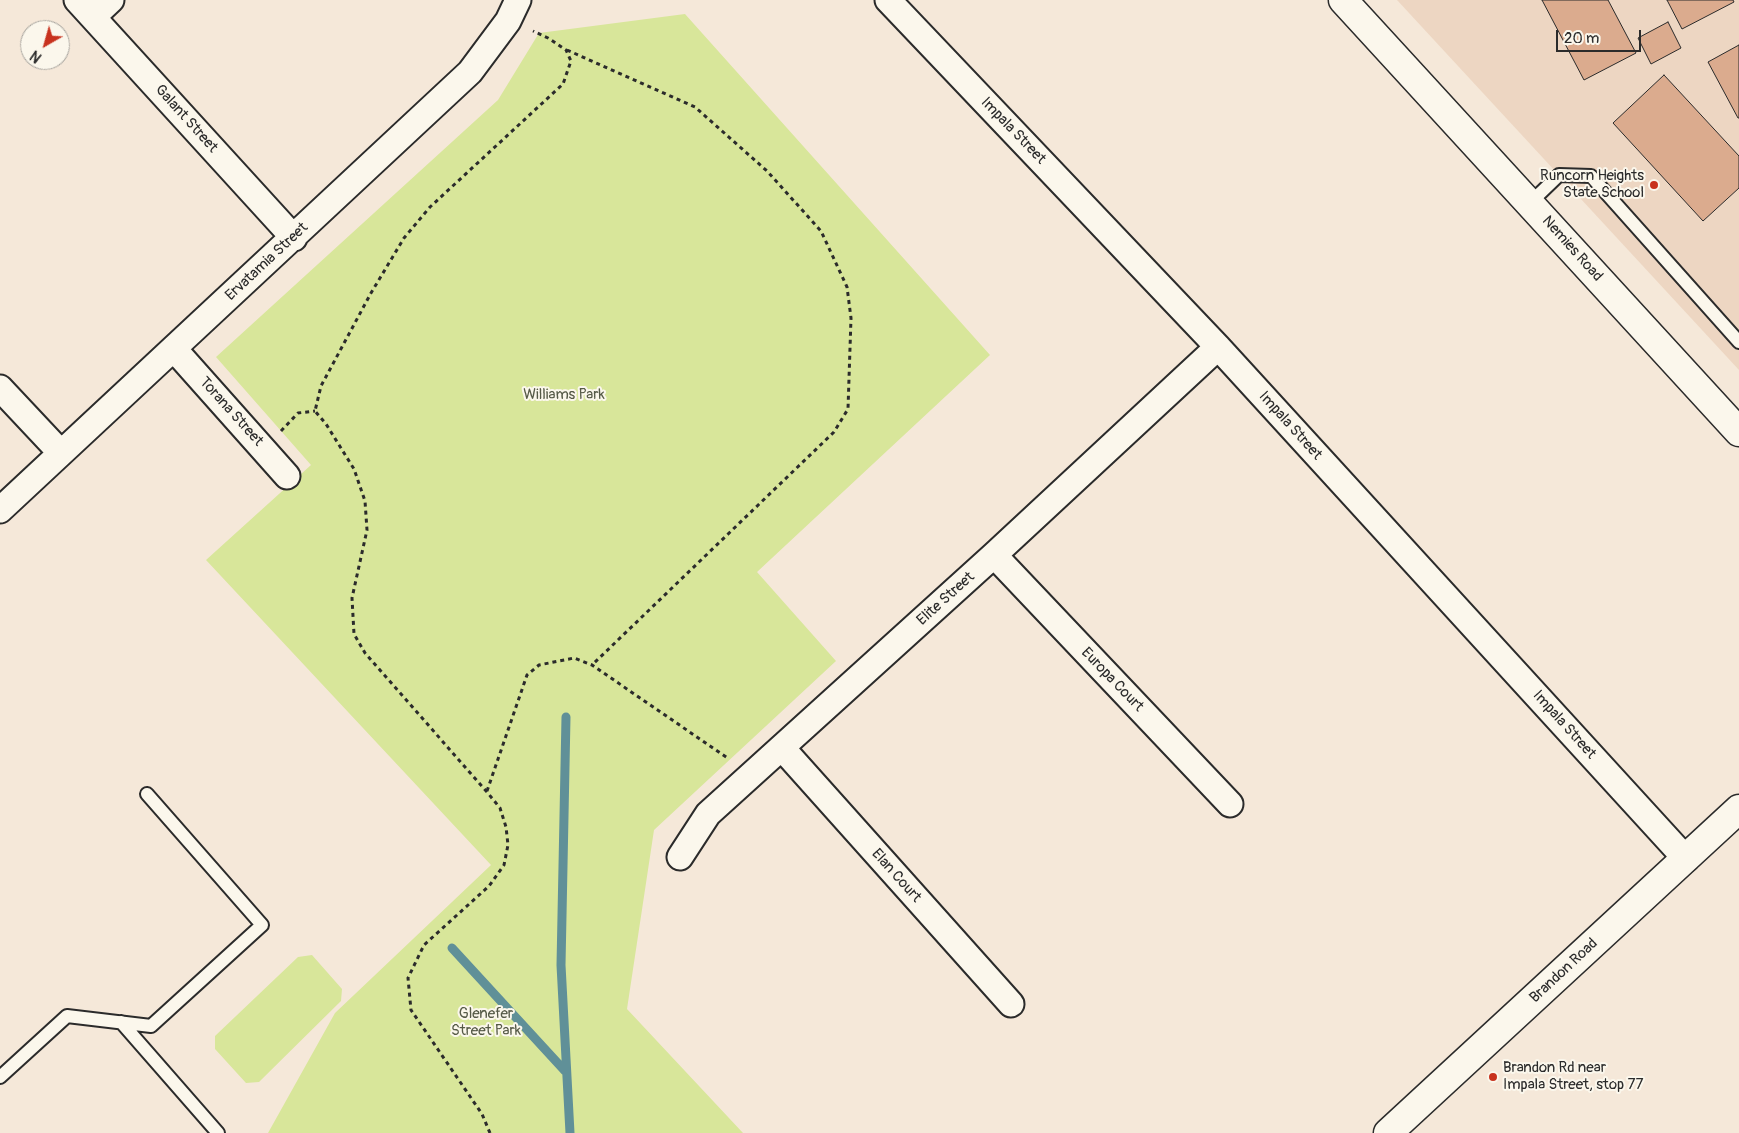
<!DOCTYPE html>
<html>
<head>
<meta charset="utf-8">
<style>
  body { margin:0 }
  #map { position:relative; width:1739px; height:1133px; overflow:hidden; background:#f5e8d9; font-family:Pangolin,sans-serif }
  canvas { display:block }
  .north { position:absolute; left:20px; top:20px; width:50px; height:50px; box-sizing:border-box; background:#fbf7ec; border:1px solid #a8a59f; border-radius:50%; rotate:218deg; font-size:14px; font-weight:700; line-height:20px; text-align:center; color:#2b2b2b }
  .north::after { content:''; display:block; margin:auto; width:18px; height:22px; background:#c8321e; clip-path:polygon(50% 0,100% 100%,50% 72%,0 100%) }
  .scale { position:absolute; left:1556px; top:30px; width:85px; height:22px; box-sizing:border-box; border:2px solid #2b2b2b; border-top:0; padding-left:6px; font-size:15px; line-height:18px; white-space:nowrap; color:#2b2b2b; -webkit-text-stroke:4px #fbf7ec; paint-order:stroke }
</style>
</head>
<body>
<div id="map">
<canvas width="1739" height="1133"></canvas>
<div class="north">N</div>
<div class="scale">20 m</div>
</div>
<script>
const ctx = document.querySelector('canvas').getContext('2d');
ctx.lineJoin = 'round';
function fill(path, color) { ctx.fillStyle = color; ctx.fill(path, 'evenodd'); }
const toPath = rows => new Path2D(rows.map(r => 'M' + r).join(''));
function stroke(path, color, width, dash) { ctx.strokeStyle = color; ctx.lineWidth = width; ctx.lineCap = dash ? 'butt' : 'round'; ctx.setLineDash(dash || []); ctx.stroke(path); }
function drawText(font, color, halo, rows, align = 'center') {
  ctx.font = font + ' Pangolin,sans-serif'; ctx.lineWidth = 4; ctx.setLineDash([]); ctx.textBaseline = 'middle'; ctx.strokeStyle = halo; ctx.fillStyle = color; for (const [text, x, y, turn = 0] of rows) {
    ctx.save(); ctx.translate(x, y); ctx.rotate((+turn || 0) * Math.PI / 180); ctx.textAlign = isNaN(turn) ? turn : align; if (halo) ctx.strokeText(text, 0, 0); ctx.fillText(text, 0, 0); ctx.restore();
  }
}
fill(toPath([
  [1397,0,1739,0,1739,370]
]), '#edd6c2');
fill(toPath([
  [685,14,990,355,757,572,836,661,654,830,627,1009,743,1133,268,1133,335,1013,491,865,206,560,311,465,216,357,498,100,539,33],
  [312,955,342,989,341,1001,259,1082,246,1083,215,1049,215,1036,298,957]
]), '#d8e69a');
stroke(toPath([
  [566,717,561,965,570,1133],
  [452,948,565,1071]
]), '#609098', 9);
const building = toPath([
  [1542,0,1608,0,1636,53,1584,80,1542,0],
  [1667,0,1733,0,1734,2,1682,29,1667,0],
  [1668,22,1681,48,1651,64,1638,38,1668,22],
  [1739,45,1739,118,1738,118,1708,62,1739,45],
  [1664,75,1739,156,1739,188,1703,221,1613,123,1664,75]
]);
fill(building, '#dbab8e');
stroke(building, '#2b2b2b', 1);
const service = toPath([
  [1530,203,1559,175,1591,176,1739,342],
  [121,1022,218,1133],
  [0,1077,67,1016,151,1026,262,925,147,794]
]);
const minor = toPath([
  [77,0,294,238],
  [888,0,1218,347,1686,859],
  [93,17,111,0],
  [174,349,287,476],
  [0,388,61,453],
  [0,510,470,72,508,21,518,0],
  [994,555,1230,804],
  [782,748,1011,1004],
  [680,857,708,814,994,555,1218,347]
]);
const tertiary = toPath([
  [1343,0,1739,432],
  [1388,1133,1739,809]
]);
stroke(service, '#2b2b2b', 16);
stroke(minor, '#2b2b2b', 29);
stroke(tertiary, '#2b2b2b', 31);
stroke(toPath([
  [567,50,695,107,767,171,821,231,847,287,851,318,848,409,834,432,592,665],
  [281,431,298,413,315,411],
  [487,791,527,675,539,665,574,658,592,665,729,759],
  [490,1133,482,1114,411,1010,408,978,424,945,489,886,504,865,508,845,506,827,500,808,487,792,365,653,354,634,352,598,367,530,365,501,354,469,326,424,315,411,321,386,371,293,404,238,430,207,563,84,571,61,566,50,548,38,533,31]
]), '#2b2b2b', 3, [4, 4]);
stroke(service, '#fbf7ec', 12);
stroke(minor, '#fbf7ec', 25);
stroke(tertiary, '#fbf7ec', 28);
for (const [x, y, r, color] of [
  [1654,185,5,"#c8321e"],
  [1493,1077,5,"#c8321e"]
]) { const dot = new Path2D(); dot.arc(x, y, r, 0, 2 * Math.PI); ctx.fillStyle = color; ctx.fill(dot); stroke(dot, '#fbf7ec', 2); }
drawText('15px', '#2b2b2b', '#fbf7ec', [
  ["Galant Street",186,119,48],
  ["Impala Street",1013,131,46],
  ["Nemies Road",1572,249,48],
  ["Ervatamia Street",267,262,-43],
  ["Torana Street",231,412,48],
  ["Impala Street",1290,426,48],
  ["Elite Street",946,599,-42],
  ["Europa Court",1112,680,46],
  ["Impala Street",1564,725,48],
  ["Elan Court",896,876,48],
  ["Brandon Road",1564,971,-43]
]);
drawText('15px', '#2b2b2b', '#fbf7ec', [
  ["Runcorn Heights",1644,176],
  ["State School",1644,193],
  ["Brandon Rd near",1503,1068,"left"],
  ["Impala Street, stop 77",1503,1085,"left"]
], 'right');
drawText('15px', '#565a47', '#fbf7ec', [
  ["Williams Park",564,395],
  ["Glenefer",486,1014],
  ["Street Park",486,1031]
]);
</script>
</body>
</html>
